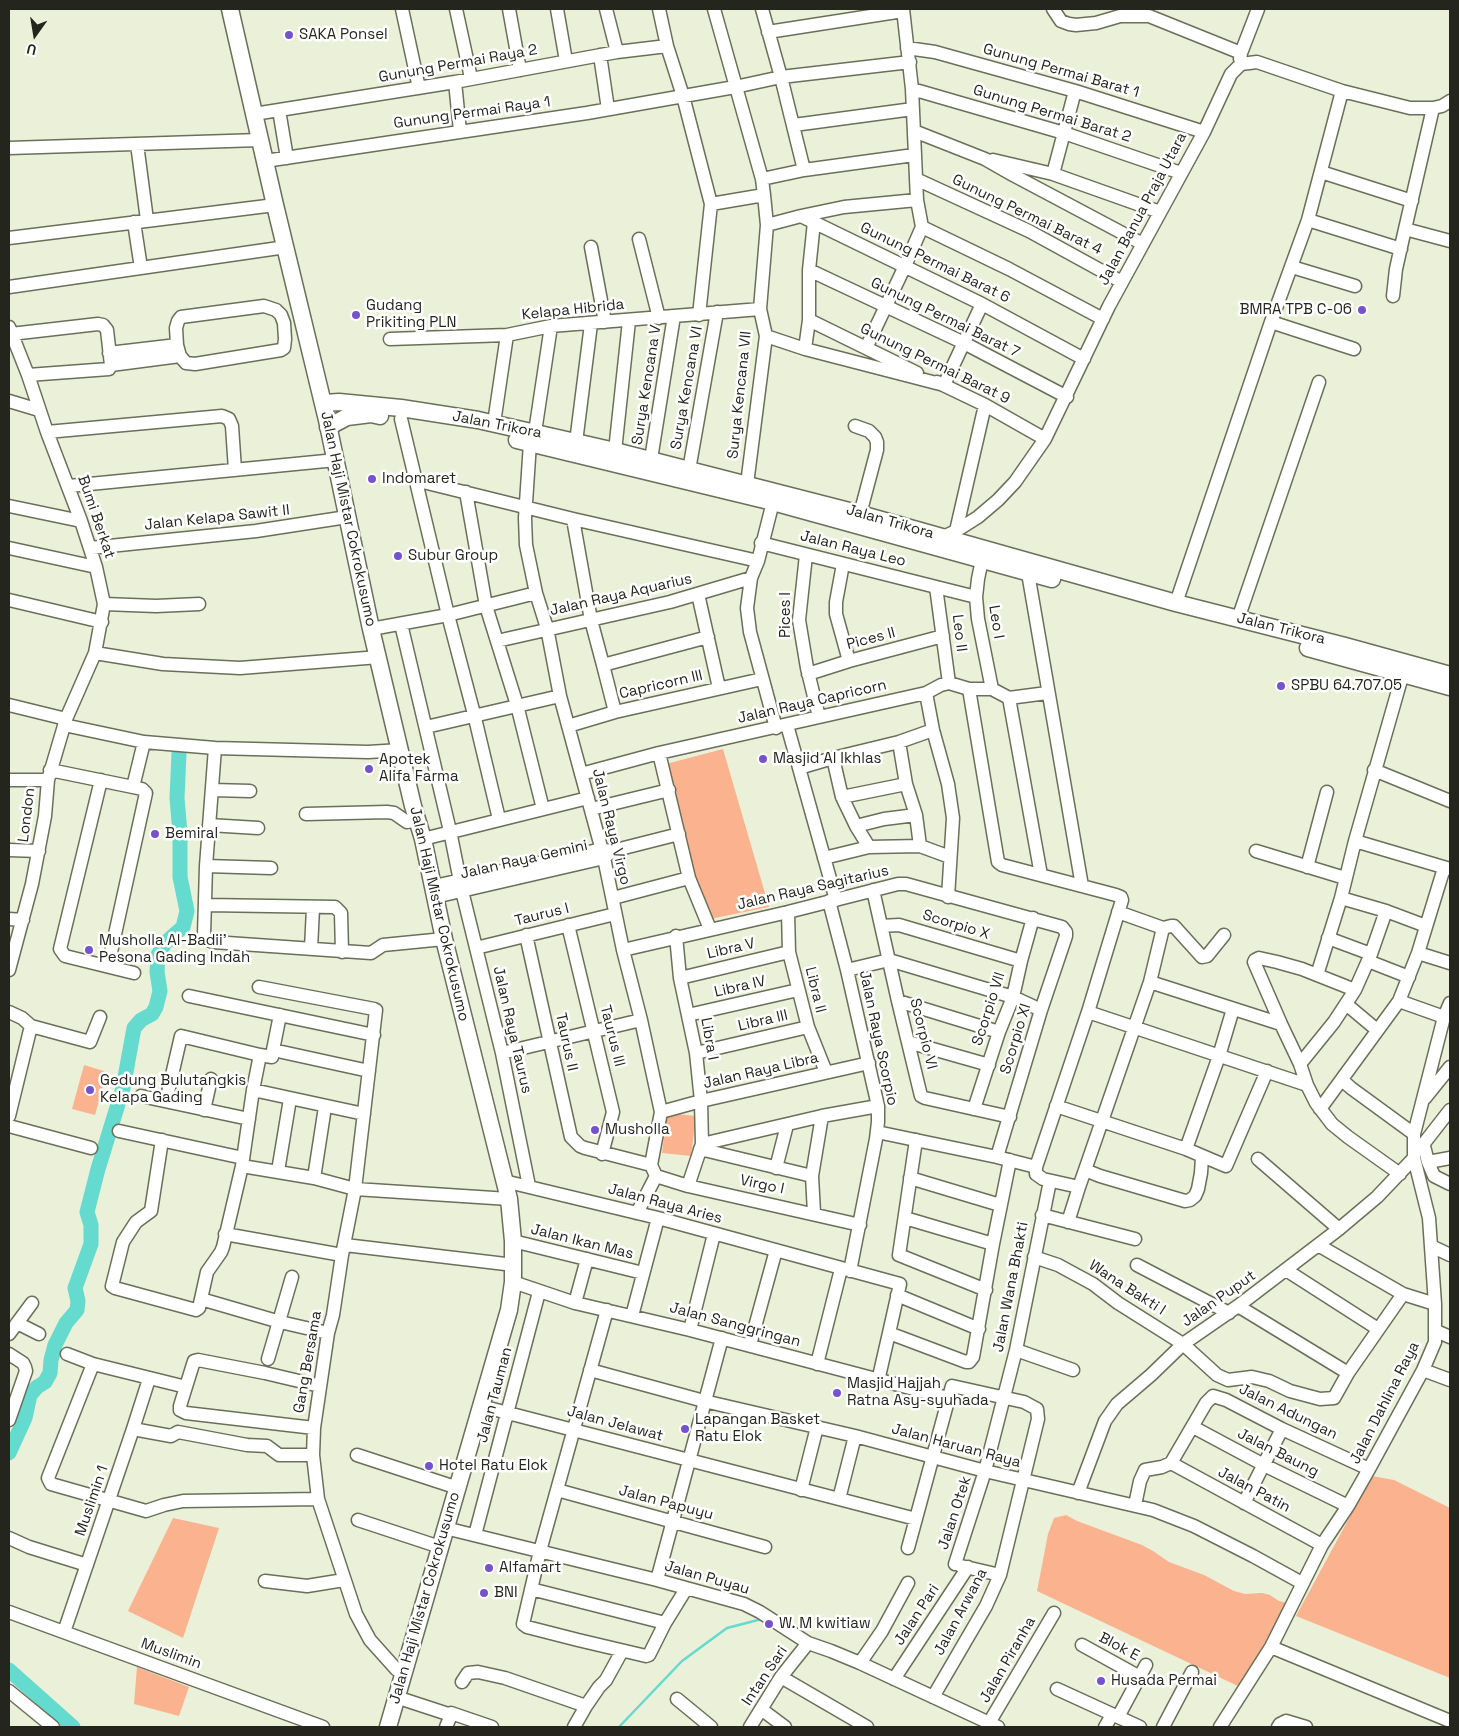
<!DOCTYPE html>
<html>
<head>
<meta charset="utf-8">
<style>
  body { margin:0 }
  #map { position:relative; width:1459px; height:1736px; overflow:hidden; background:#ebf0d8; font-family:"Space Grotesk",sans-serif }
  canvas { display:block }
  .frame { position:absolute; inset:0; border:10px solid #24261d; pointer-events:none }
  .north { position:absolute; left:10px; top:10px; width:50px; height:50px; -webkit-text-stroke:4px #fff; paint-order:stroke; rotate:193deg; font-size:14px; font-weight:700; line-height:20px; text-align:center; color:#24261d }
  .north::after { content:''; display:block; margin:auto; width:18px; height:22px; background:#24261d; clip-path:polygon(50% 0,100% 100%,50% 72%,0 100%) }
</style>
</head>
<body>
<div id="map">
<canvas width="1459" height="1736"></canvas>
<div class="frame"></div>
<div class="north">U</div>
</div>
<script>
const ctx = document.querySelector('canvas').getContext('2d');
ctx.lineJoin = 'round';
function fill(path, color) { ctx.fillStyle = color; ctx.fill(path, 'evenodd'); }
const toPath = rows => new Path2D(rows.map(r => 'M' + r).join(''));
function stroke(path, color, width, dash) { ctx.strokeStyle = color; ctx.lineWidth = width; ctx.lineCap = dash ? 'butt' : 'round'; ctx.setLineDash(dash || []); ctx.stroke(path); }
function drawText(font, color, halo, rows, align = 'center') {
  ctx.font = font + ' "Space Grotesk",sans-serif'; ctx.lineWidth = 5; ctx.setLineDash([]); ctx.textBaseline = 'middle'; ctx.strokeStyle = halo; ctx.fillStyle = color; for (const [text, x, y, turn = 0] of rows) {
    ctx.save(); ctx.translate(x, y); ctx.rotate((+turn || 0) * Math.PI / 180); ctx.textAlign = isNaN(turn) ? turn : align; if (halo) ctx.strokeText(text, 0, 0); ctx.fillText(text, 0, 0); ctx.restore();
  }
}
fill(toPath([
  [723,749,769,907,705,920,666,764],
  [84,1065,107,1072,95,1115,72,1109],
  [667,1113,696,1116,691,1156,662,1153],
  [1372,1476,1394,1480,1450,1508,1450,1678,1296,1616],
  [1066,1515,1077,1521,1142,1545,1153,1551,1169,1562,1204,1575,1234,1591,1245,1594,1262,1593,1270,1595,1279,1601,1287,1603,1240,1687,1037,1591,1048,1534,1054,1518],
  [173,1518,219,1528,183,1638,128,1611],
  [137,1667,189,1687,179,1716,134,1704]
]), '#fbb28f');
stroke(toPath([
  [619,1727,682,1661,727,1628,762,1619]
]), '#65dace', 2.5);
stroke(toPath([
  [9,1453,25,1418,30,1395,37,1387,45,1382,50,1373,51,1360,55,1345,66,1323,77,1310,78,1301,75,1288,91,1244,91,1225,87,1212,98,1169,123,1088,134,1028,141,1020,152,1014,156,1007,160,991,157,972,158,955,165,943,183,927,187,911,180,877,180,833,177,798,179,753],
  [9,1670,73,1727]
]), '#65dace', 15);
const minor = toPath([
  [402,9,419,88],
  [456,9,471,78],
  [509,9,520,70],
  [557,9,566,61],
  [606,9,617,52],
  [659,9,667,46,683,96,711,204,699,315],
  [714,9,762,179,764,195],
  [762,9,781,77,804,170],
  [1053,9,1061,21,1069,24,1076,25,1096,23,1120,16,1149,16,1241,53],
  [768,32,903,11],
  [907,48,935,52,1075,91,1204,132],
  [600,55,608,109],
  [1240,59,1241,53,1258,9],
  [455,82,460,131],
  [912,89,1064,133,1181,173],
  [279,110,287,158],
  [254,114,455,82,617,52,667,46],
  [794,125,913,109],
  [914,131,985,159,1013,175,1143,244],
  [137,144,147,220],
  [9,148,260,140],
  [993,160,1053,174,1160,212],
  [265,161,587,113,735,87,781,77,910,62],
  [1321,172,1412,201],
  [1053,174,1075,91],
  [762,179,804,170,914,155],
  [916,179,1029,231,1122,282],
  [711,204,764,195,767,225,760,309,766,336,747,484],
  [801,216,844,207,917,200],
  [1308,220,1401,249],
  [134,222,141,268],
  [767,225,801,216,982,304,1084,359],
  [922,227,1009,269,1103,319],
  [1405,229,1450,241],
  [9,238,275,205],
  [639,239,659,318],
  [591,247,605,322],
  [1292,267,1355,286],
  [809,270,962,342,1067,397],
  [9,287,286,247],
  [1393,296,1396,269,1405,229,1433,108],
  [264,306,276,310,281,315,284,323,285,339,284,348,281,350,195,364,186,363,180,356,177,345,176,328,178,321,181,317,264,306],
  [809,320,917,373],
  [1271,322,1354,349],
  [9,327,28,375,47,432,81,521,96,567,104,604,95,653,66,719,48,780,9,780],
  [11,334,98,324,103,325,107,330,111,365,109,369,28,375],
  [766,336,805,349,944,385,982,304],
  [390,339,507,335,551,326,760,309],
  [866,348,905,266,922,227,917,200,912,89,903,9],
  [805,349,809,320,809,270,814,222],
  [109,353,177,345],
  [111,365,180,356],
  [937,382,985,405,1045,439],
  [9,401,39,410],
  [401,419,448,615,474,714,499,819],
  [494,423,507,335],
  [855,426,869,431,875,437,877,442,877,450,860,514],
  [47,432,222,416,229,419,232,426,235,470],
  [535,432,551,326],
  [576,442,591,324],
  [530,443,525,518,526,545,536,593,547,628,560,696,604,858,623,950,641,1020,661,1112,651,1165,656,1176,637,1213],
  [615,451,629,321],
  [651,459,674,316],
  [689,470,717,312],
  [415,480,573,519,758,561],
  [69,486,336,460],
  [466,492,486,606,517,705,543,809],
  [773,502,758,561,751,578,747,608,750,632,776,728],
  [9,506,81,521],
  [573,519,591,620,603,665],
  [956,531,985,405],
  [943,537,956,531,978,517,998,500,1015,482,1045,439,1109,306,1204,132,1231,74,1241,64,1257,62,1342,91,1410,108,1433,108,1442,106,1450,101],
  [761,543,976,597],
  [9,548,96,567],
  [90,548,256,531,347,517],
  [806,555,799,620,807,668,819,717],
  [982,560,978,579,976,597,978,619,992,689],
  [843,564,836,602,836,614,849,661],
  [1028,573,1082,886],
  [936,587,949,683],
  [698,594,719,688],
  [9,600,102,622],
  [1176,603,1271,322,1308,220,1342,91],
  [104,604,156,606,199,604],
  [1238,619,1319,382],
  [401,624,450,831,462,891,502,1053,529,1186],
  [371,629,448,615,536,593],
  [497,641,670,602,751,578],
  [95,653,163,664,240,668,379,657],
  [1403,673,1355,841,1341,898,1386,911,1426,926],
  [808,674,849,661,943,636],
  [969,689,998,862,1002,865,1116,895,1121,897,1122,900,1088,1012,1036,1167,1036,1174,1043,1179,1079,1187,1085,1170,1100,1176,1185,1201,1190,1200,1195,1196,1198,1189,1201,1173,1202,1157],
  [926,693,933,730,948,784,953,818,948,897],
  [1009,698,1041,875],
  [9,705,66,719],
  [615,712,603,665,708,637],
  [64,725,144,742,215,748,368,752,401,750],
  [787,725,836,900],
  [568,726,615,712,762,679],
  [426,727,560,696],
  [899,742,906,784,916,815,920,846],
  [215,748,206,866,204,935,206,939,213,942,371,953,383,945,444,939],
  [659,753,689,878,710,929],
  [833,758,842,797,856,826,869,847],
  [799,768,833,758,899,742,933,730],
  [50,770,133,787,142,789,146,793,108,966],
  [1374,770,1450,801],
  [581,774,659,753,926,693,941,685,949,683,969,689,992,689,1009,698,1047,693],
  [101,780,60,949,65,956,134,973],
  [133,787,144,742],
  [213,790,250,791],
  [842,797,906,784],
  [591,809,669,790],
  [306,814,387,812,394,813,407,822,417,820],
  [209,825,258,828],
  [856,826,884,819,916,815],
  [423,839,588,798],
  [1355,841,1450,869],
  [9,850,39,851],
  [1256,851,1345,878],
  [824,858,869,847,920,846,950,857],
  [206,866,271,868],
  [1307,867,1327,792],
  [434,886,602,849,609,851],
  [873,890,898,1001,921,1096,925,1098,1010,1117],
  [435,897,604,858,612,851,679,834],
  [613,898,689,878],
  [829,901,847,970,878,1106,878,1122,876,1139,850,1271],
  [206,905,335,907,341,913,342,952],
  [788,912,789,952,808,1027,826,1072],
  [1118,912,1163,928,1171,926,1174,926,1202,957,1207,956,1224,935],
  [9,919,23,920],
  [568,925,613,1112,602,1154],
  [881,926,899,925,1021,961],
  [526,935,571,1137,580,1146,585,1148,651,1165],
  [676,936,680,978,696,1053,701,1101,702,1144,688,1186],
  [1328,938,1371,954],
  [476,948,615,914],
  [311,949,313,908],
  [623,950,788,912,898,884,906,884,1062,927,1066,932,1066,936,1041,1010,997,1157],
  [1418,953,1450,963],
  [1368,961,1409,977],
  [9,970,32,884,45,816,48,780],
  [847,970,889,960,1013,997,1041,1010],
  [1317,975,1341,898],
  [680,978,789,952],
  [1150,982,1281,1024],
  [259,987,374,1009,376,1010,355,1189,342,1255,333,1315,328,1333,314,1428,313,1455,318,1499,356,1614,370,1640,396,1669,403,1674],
  [1355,990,1302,969,1277,962,1259,958,1255,960,1254,962,1281,1024,1300,1064,1307,1085,1316,1103,1332,1124,1348,1137,1400,1174],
  [189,996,374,1035],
  [898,1001,999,1032],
  [1399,1001,1444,1017],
  [1346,1004,1377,1030],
  [9,1012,22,1018,31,1026,90,1042,100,1017],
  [1088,1012,1307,1085],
  [688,1015,798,990],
  [908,1042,989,1065],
  [273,1050,280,1015],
  [502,1053,641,1020],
  [696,1053,808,1027],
  [1300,1064,1334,1022,1355,990,1371,954,1386,911],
  [1342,1080,1351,1088,1414,1134],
  [253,1090,364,1114],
  [141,1096,249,1119],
  [1425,1098,1450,1067],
  [166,1101,181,1036,260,1055],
  [1056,1106,1186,1149,1226,1166,1267,1071],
  [974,1109,999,1032,1013,997,1021,961,1033,918],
  [1320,1109,1399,1001,1418,953,1444,868],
  [204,1110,211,1079],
  [661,1112,701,1101,869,1063],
  [9,1116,31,1026],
  [9,1126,91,1148],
  [119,1131,243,1158],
  [877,1132,997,1157,1036,1167],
  [162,1140,151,1211,136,1222,123,1242,112,1286,115,1288,196,1310,199,1308,207,1272,221,1252,223,1247,242,1166,253,1090,260,1055,272,1057,273,1050,369,1071],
  [916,1140,899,1255,986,1290],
  [702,1144,822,1116,878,1106],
  [700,1149,812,1176],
  [1186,1149,1219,1056,1233,1009],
  [1450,1158,1428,1162,1434,1176,1450,1184],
  [1258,1159,1339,1229],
  [1428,1162,1424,1146,1425,1142,1450,1110],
  [242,1166,314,1178,355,1189,509,1199],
  [776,1168,787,1125],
  [1085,1170,1150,982,1163,928],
  [278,1171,290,1099],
  [656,1176,688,1186,860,1225],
  [314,1178,325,1107],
  [910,1178,1000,1205],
  [504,1181,658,1218,900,1284,889,1333],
  [814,1213,812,1176,822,1116],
  [1042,1215,1135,1239],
  [905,1218,993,1244],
  [1068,1222,1079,1187],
  [225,1234,342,1255],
  [513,1241,643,1273],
  [345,1245,514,1265],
  [1318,1245,1403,1294,1435,1304],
  [1431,1246,1450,1255],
  [1034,1257,1058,1265,1093,1284,1118,1303,1183,1344,1217,1375,1228,1380,1252,1377,1269,1381,1290,1391,1320,1399,1334,1398,1348,1373,1403,1294],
  [1137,1265,1229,1313],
  [1286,1270,1378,1329],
  [513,1282,575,1303,690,1330,948,1398],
  [897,1295,979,1329],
  [201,1299,280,1322,328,1333],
  [575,1303,587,1259],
  [1238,1306,1348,1373],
  [607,1310,540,1551,523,1624,527,1627,578,1640,646,1656,649,1655,665,1623,686,1589],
  [632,1316,658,1218],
  [17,1323,39,1334],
  [690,1330,714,1234],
  [1436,1331,1450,1337],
  [9,1334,32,1303],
  [750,1345,776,1250],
  [1016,1350,1073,1370],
  [9,1354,23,1363,25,1367,26,1371,9,1420],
  [67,1354,93,1364,186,1387],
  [268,1359,292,1277],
  [93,1364,48,1478,51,1484,146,1511,164,1505,183,1501,318,1499],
  [817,1364,841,1269],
  [590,1370,704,1401,855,1436,985,1471,1153,1510,1194,1526,1253,1556,1302,1583],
  [1423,1370,1450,1380],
  [878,1381,889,1333,966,1362,969,1362,973,1357,993,1244,1010,1160],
  [481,1406,916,1519],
  [1193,1427,1264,1465,1348,1506],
  [314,1428,186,1413,180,1410,180,1406,194,1361,198,1360,265,1373,320,1386],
  [133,1429,171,1436,178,1432,247,1445,267,1446,279,1455,313,1455],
  [357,1455,458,1488],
  [1171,1463,1322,1545],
  [557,1490,765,1547],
  [801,1490,817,1427],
  [1078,1493,1105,1421,1117,1404,1151,1375,1183,1344,1238,1306,1339,1229,1377,1197,1414,1158],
  [839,1499,855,1436],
  [1244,1503,1282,1429],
  [1135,1505,1140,1481,1145,1470,1162,1467,1171,1463,1206,1403,1213,1396,1226,1400,1282,1429,1369,1469],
  [358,1520,440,1547],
  [445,1528,657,1580,744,1604,760,1612,808,1643,831,1651,860,1663,998,1727],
  [475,1535,539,1292],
  [9,1538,29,1547,87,1565],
  [908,1548,952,1386,1024,1402,1037,1409,1038,1419,1000,1575,986,1606,933,1697],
  [955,1564,985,1471,1016,1350,1050,1181],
  [961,1566,1000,1575],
  [657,1580,722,1338],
  [265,1581,307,1586,344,1580],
  [531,1589,665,1623],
  [9,1612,323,1727],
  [64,1632,133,1429,149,1379],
  [1082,1645,1140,1677],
  [1271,1647,1450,1721],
  [860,1663,882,1631,908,1583],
  [781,1677,867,1727],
  [894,1679,968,1567],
  [462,1682,468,1673,478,1672,505,1678,586,1706,599,1687,606,1680,622,1651],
  [1057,1689,1140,1727],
  [9,1691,53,1727],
  [396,1697,451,1715,446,1727],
  [677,1699,711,1727],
  [761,1709,785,1727],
  [451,1713,492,1727],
  [1118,1717,1146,1665],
  [989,1723,1054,1613],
  [574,1727,586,1706],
  [750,1727,781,1677,808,1643],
  [1105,1727,1112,1715],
  [1163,1727,1192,1672],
  [1220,1727,1271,1647,1322,1545,1348,1506,1369,1469,1423,1370,1435,1342,1435,1304,1429,1218,1414,1158,1414,1134,1444,1017,1450,1003],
  [1278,1727,1280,1724,1286,1721,1306,1727]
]);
const major = toPath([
  [230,9,275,205,327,420,371,629,413,806,423,839,444,939,509,1199,513,1241,513,1282,509,1310,388,1727],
  [324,403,339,402,401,408,478,420,615,451,853,512,1176,603,1345,646,1450,675],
  [328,427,347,417,371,414,380,416],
  [517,440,773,502,1052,579],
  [1308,648,1450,687]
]);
stroke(minor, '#6a6f5a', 15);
stroke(major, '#6a6f5a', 19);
stroke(minor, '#fff', 12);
stroke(major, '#fff', 16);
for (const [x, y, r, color] of [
  [289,35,5,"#7453cd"],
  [1362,310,5,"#7453cd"],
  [356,315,5,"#7453cd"],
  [372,479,5,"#7453cd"],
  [398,556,5,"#7453cd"],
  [1281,686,5,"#7453cd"],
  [763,759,5,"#7453cd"],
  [369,769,5,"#7453cd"],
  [155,834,5,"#7453cd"],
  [89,950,5,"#7453cd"],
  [90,1090,5,"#7453cd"],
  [595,1130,5,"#7453cd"],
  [837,1393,5,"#7453cd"],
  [685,1429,5,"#7453cd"],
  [429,1466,5,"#7453cd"],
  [489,1568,5,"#7453cd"],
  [484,1593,5,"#7453cd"],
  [769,1624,5,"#7453cd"],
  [1101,1681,5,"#7453cd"]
]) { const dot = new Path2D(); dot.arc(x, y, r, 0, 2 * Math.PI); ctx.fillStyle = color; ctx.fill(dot); stroke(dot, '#fff', 2); }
drawText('15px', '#24261d', '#fff', [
  ["SAKA Ponsel",299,35],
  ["Gudang",366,306],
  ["Prikiting PLN",366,323],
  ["BMRA TPB C-06",1352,310,"right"],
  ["Indomaret",382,479],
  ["Subur Group",408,556],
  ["SPBU 64.707.05",1291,686],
  ["Masjid Al Ikhlas",773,759],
  ["Apotek",379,760],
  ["Alifa Farma",379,777],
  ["Bemiral",165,834],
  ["Musholla Al-Badii'",99,941],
  ["Pesona Gading Indah",99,958],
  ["Gedung Bulutangkis",100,1081],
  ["Kelapa Gading",100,1098],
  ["Musholla",605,1130],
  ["Masjid Hajjah",847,1384],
  ["Ratna Asy-syuhada",847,1401],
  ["Lapangan Basket",695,1420],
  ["Ratu Elok",695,1437],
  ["Hotel Ratu Elok",439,1466],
  ["Alfamart",499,1568],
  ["BNI",494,1593],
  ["W. M kwitiaw",779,1624],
  ["Husada Permai",1111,1681]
], 'left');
drawText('15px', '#24261d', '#fff', [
  ["Gunung Permai Raya 2",458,64,-10],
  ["Gunung Permai Barat 1",1061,71,16],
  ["Gunung Permai Raya 1",472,113,-8],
  ["Gunung Permai Barat 2",1052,114,17],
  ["Jalan Banua Praja Utara",1143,209,-62],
  ["Gunung Permai Barat 4",1027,215,26],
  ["Gunung Permai Barat 6",935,263,26],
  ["Kelapa Hibrida",573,310,-6],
  ["Gunung Permai Barat 7",945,318,26],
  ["Gunung Permai Barat 9",935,364,26],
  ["Surya Kencana V",647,385,-81],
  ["Surya Kencana VI",687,388,-80],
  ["Surya Kencana VII",740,395,-84],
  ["Jalan Trikora",497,425,11],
  ["Bumi Berkat",96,517,71],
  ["Jalan Kelapa Sawit II",217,518,-6],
  ["Jalan Haji Mistar Cokrokusumo",348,519,78],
  ["Jalan Trikora",890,522,16],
  ["Jalan Raya Leo",853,549,14],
  ["Jalan Raya Aquarius",621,595,-13],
  ["Pices I",786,615,-90],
  ["Leo I",996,622,81],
  ["Jalan Trikora",1281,629,14],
  ["Leo II",959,633,83],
  ["Pices II",871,639,-15],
  ["Capricorn III",661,685,-13],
  ["Jalan Raya Capricorn",812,702,-13],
  ["London",27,815,-83],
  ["Jalan Raya Virgo",611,827,76],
  ["Jalan Raya Gemini",524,860,-13],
  ["Jalan Raya Sagitarius",813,888,-13],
  ["Jalan Haji Mistar Cokrokusumo",439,914,77],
  ["Taurus I",542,915,-14],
  ["Scorpio X",956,925,17],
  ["Libra V",731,949,-13],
  ["Libra IV",740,987,-13],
  ["Libra II",815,990,76],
  ["Scorpio VII",989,1009,-72],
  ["Libra III",763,1021,-13],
  ["Jalan Raya Taurus",512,1030,77],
  ["Scorpio VI",923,1034,76],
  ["Taurus III",612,1036,76],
  ["Jalan Raya Scorpio",878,1038,78],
  ["Libra I",709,1039,80],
  ["Scorpio XI",1016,1039,-73],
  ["Taurus II",566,1042,78],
  ["Jalan Raya Libra",761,1071,-13],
  ["Virgo I",762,1185,12],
  ["Jalan Raya Aries",665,1204,15],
  ["Jalan Ikan Mas",582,1242,14],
  ["Jalan Wana Bhakti",1011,1287,-79],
  ["Wana Bakti I",1127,1288,33],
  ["Jalan Puput",1219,1299,-35],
  ["Jalan Sanggringan",735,1325,15],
  ["Gang Bersama",308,1362,-80],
  ["Jalan Tauman",495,1395,-75],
  ["Jalan Dahlina Raya",1385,1403,-63],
  ["Jalan Adungan",1288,1412,26],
  ["Jalan Jelawat",615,1424,15],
  ["Jalan Haruan Raya",956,1446,15],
  ["Jalan Baung",1278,1453,27],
  ["Jalan Patin",1254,1490,28],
  ["Muslimin 1",92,1501,-71],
  ["Jalan Papuyu",666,1503,15],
  ["Jalan Otek",955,1513,-72],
  ["Jalan Puyau",707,1578,16],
  ["Jalan Haji Mistar Cokrokusumo",425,1598,-74],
  ["Jalan Arwana",961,1612,-62],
  ["Jalan Pari",917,1615,-57],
  ["Blok E",1119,1647,28],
  ["Muslimin",171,1654,20],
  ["Jalan Piranha",1008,1660,-60],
  ["Intan Sari",765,1676,-56]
]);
</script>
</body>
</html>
